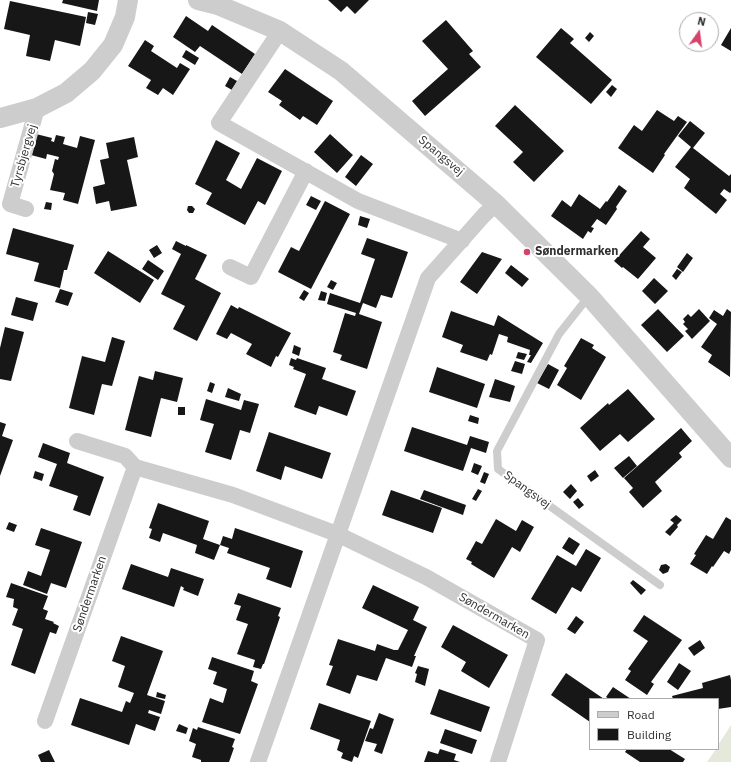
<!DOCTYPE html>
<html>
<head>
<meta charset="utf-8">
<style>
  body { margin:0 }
  #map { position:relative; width:731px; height:762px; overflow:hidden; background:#fff; font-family:"IBM Plex Sans",sans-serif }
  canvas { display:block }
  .legend { position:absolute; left:589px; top:698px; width:130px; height:52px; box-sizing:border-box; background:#fff; border:1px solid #acacac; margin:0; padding:5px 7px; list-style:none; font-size:12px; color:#303030 }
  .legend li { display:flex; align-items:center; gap:8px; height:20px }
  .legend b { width:20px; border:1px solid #acacac }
  .north { position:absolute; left:679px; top:12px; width:40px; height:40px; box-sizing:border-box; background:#fff; border:1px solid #acacac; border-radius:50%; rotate:14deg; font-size:11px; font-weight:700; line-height:16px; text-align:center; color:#303030 }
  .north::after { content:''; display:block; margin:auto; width:14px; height:18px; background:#d6436a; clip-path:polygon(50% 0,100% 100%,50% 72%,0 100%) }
</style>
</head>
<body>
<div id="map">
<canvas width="731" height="762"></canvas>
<ul class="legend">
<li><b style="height:5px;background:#cdcdcd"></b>Road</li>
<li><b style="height:11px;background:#171717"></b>Building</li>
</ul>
<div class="north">N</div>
</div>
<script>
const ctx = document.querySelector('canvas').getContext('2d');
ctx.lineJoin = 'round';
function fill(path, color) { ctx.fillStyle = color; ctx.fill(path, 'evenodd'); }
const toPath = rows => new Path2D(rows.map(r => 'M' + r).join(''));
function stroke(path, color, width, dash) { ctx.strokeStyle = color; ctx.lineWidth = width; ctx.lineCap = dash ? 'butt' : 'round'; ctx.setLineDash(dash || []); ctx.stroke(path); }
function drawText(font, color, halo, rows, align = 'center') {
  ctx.font = font + ' "IBM Plex Sans",sans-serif'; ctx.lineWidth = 4; ctx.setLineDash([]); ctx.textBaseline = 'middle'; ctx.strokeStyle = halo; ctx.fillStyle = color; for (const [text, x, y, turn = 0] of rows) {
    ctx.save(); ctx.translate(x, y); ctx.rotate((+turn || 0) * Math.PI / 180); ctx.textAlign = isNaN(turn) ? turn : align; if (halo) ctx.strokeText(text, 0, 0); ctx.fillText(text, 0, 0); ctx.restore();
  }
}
fill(toPath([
  [731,725,731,762,707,762,716,749,718,749,718,745]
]), '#e5e9dc');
fill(toPath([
  [63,0,99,0,97,11,62,3],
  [328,0,369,0,355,14,347,6,341,12],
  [10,1,86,17,80,46,55,40,50,61,26,56,30,35,4,29],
  [88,12,98,14,95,25,86,23],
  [186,16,208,31,212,25,255,54,242,74,200,46,195,52,173,37],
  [446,20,473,51,469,54,481,67,425,116,412,101,448,69,422,41],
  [561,28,574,39,570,43,612,80,591,104,536,57],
  [731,28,731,51,721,45],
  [590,32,594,36,589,42,585,38],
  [145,40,154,46,151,51,177,68,180,63,190,69,173,95,163,88,158,95,146,88,151,80,128,66],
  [186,50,199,58,195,65,182,57],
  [285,69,333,101,317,125,303,116,300,120,279,105,282,101,268,92],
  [230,77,237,81,232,90,225,86],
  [612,85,617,89,611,97,606,92],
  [515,105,564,151,534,182,513,162,523,152,495,126],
  [657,110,674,121,678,116,687,122,664,154,665,155,653,173,618,148,634,125,642,131],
  [690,121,705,133,693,148,729,176,731,174,731,192,730,193,724,189,720,194,727,200,716,214,684,188,690,179,675,167,691,147,678,136],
  [36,134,52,138,51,141,54,142,56,135,65,137,63,144,77,148,80,136,95,140,78,204,63,200,65,193,50,190,54,174,52,171,55,159,58,160,59,157,47,154,46,159,31,155],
  [330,134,353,155,337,173,314,152],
  [134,137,138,157,127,160,137,206,111,211,109,201,96,204,93,187,105,184,100,160,109,158,106,143],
  [216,140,240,153,226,180,241,189,257,158,282,171,265,205,258,201,245,225,206,204,212,193,195,184],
  [361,155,373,164,356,186,345,177],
  [619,185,627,191,616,207,617,209,606,225,597,219,591,227,594,228,591,233,588,231,583,239,551,216,562,200,571,207,579,194,600,209,606,201,607,202],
  [311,196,321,201,316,210,306,205],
  [325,201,350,214,311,289,278,272,291,247,299,251],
  [46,202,52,203,51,210,44,209],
  [188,206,192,206,195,209,193,213,189,213,187,210],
  [360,216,370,219,367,228,358,225],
  [13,228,74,245,67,270,64,270,60,288,34,281,39,263,6,254],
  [641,231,650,239,643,247,656,258,638,279,623,267,622,268,614,261],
  [367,238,408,252,392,298,381,295,376,308,363,303,359,314,382,322,367,369,340,360,342,355,333,352,345,313,355,316,356,313,327,304,330,293,360,303,375,259,361,254],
  [176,241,186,246,186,245,207,255,195,279,221,293,197,341,173,329,185,306,161,294,181,254,172,249],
  [157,245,162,253,154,258,149,250],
  [108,251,154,280,140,303,94,273],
  [482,252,502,259,477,294,460,282],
  [687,253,693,258,683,272,677,267],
  [148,260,164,271,158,280,142,269],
  [511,265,529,279,522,287,505,273],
  [677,269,682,272,676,280,672,276],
  [654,278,668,291,655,304,642,291],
  [331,280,337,283,333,290,327,287],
  [60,289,73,293,68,306,55,302],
  [304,290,309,293,304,301,299,298],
  [321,291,327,293,325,301,318,300],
  [16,297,38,303,33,321,11,315],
  [231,305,238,309,239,307,291,333,278,357,276,356,271,367,246,354,252,344,231,333,227,339,216,334],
  [658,309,684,336,667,352,641,325],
  [699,309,710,321,692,339,685,331,688,329,683,324,685,322,683,319,688,314,691,317],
  [727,309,731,312,730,377,708,362,712,355,701,347,717,324,709,318,714,310,723,316],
  [451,311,494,326,498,315,543,343,531,363,527,362,531,355,529,355,530,350,507,342,508,337,499,334,492,355,490,354,487,361,460,352,463,345,442,337],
  [5,327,24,332,11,381,0,379,0,348],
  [112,337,125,341,112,386,102,384,94,415,69,408,82,356,105,362],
  [581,338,594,345,592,348,606,357,581,400,557,385,567,368,564,366],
  [294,345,301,348,299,356,292,353],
  [518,352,527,354,524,360,516,358],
  [291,358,296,360,297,358,326,368,322,379,356,391,347,416,319,406,316,415,294,407,306,374,293,369,294,367,289,365],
  [515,361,525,364,522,374,511,371],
  [548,364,559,370,549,389,537,383],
  [437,367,485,384,477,408,429,392],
  [155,371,183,378,177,402,161,398,151,437,125,430,139,376,153,380],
  [495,379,515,386,510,402,489,397],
  [210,382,215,384,212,393,207,391],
  [228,388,241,394,239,401,225,397],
  [628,389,655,419,628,442,620,434,600,451,580,428,608,403,609,405],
  [206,399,241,410,244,400,259,404,250,433,240,430,231,460,205,452,214,424,200,420],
  [178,407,185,407,185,415,178,415],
  [470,415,479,418,478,424,468,421],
  [0,422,6,424,2,436,13,440,0,476],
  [412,427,467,445,470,436,489,442,486,453,471,448,463,471,404,451],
  [681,428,692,441,679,453,682,457,655,482,662,491,643,508,629,492,633,488,624,478],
  [269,432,331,453,322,479,285,466,281,480,256,471],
  [43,443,70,453,67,463,104,477,90,516,73,510,78,496,49,486,57,464,38,457],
  [629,456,637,466,623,478,614,468],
  [474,463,482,466,478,475,471,472],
  [595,470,599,476,591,482,587,476],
  [35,471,44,474,42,481,33,478],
  [484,472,489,474,485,484,480,482],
  [571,484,577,491,570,499,563,492],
  [478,489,482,491,476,501,472,499],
  [391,490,442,508,433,533,382,515],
  [424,490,466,505,463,515,420,499],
  [578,498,584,505,579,509,573,502],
  [158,503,209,521,203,539,220,545,214,560,195,553,197,545,163,533,160,542,149,538,152,529,149,528],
  [676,515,682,520,677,525,678,527,670,536,665,532,674,523,670,520],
  [726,517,731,520,731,550,729,554,724,551,713,567,712,566,707,574,690,564,696,555,694,554,706,535,713,539],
  [496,519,516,531,522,520,534,527,520,552,512,547,494,578,471,564,472,562,466,559,476,541,482,544],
  [9,522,17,525,14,532,6,529],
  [41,528,82,542,66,588,51,583,47,594,23,585,28,571,41,576,50,550,35,545],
  [235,528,303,551,291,588,266,579,270,568,227,553,229,548,220,545,223,536,232,539],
  [569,537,580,544,573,555,562,548],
  [586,549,601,558,581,592,572,587,556,614,531,599,557,555,576,566],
  [131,564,168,577,171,568,204,579,198,596,183,590,184,588,181,586,174,607,122,589],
  [666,564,670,567,668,572,663,574,659,570,661,565],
  [633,580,646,590,641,595,630,583],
  [11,583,48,596,43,609,48,611,45,619,54,622,53,623,59,626,56,634,50,632,35,674,11,665,23,629,12,625,18,609,13,607,14,599,6,597],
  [373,585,419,607,413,620,427,627,414,656,416,656,412,667,386,658,377,681,357,675,350,694,326,685,333,666,329,665,338,639,375,651,377,644,394,650,398,650,408,630,362,608],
  [238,593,281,608,278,616,280,617,264,664,263,664,261,669,253,667,255,660,237,654,248,624,236,620,241,606,234,604],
  [644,615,682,640,651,682,654,684,647,695,625,680,631,671,628,669,648,641,633,631],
  [576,616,584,622,575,634,567,629],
  [453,625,508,655,489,688,461,671,466,662,441,647],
  [121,636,163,651,147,695,165,701,161,714,149,710,148,713,160,717,155,731,136,724,129,745,71,725,80,698,122,712,126,701,130,703,134,693,118,687,125,666,112,661],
  [700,640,705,648,694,656,688,648],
  [212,657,254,671,251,681,258,684,240,734,202,722,210,698,223,703,227,689,213,684,217,672,208,669],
  [679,663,691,671,678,690,667,682],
  [418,666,429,669,425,686,415,682,417,674,415,673],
  [566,673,604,699,590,699,590,722,551,695],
  [730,675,731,680,731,707,718,709,718,699,673,699,672,696,703,688,702,683],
  [613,687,631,699,609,699,606,697],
  [439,689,490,707,481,732,430,714],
  [157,692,166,695,165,699,156,697],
  [319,703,371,721,358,758,354,756,352,762,341,758,343,753,337,750,340,740,310,729],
  [379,713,394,719,382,754,374,751,377,744,365,741,370,728,373,729],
  [179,724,188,728,186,734,176,731],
  [198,727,235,739,232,747,234,748,229,762,201,762,201,760,192,757,196,744,189,741,193,728,197,730],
  [445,729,477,740,472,754,440,743],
  [440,749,456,754,454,760,460,762,424,762,428,751,438,754],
  [627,749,669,749,685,759,683,762,640,762,625,752],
  [49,750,55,762,41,762,38,755]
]), '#171717');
stroke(toPath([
  [589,296,559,334,497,451,498,469,660,585]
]), '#cdcdcd', 8);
stroke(toPath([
  [280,31,219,123,358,201,462,241],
  [26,209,10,204,37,108],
  [230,267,251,277,306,171],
  [77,441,125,456,135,467],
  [45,721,135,467,233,495,337,534,426,577,537,640,498,762],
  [258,762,428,278,484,215,496,204]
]), '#cdcdcd', 16);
stroke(toPath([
  [198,0,218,5,280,31,341,71,496,204,589,296,731,458],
  [0,118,37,108,66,93,92,71,113,45,125,17,128,0]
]), '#cdcdcd', 20);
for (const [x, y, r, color] of [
  [527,252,4,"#d6436a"]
]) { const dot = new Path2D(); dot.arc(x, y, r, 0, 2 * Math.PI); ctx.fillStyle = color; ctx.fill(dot); stroke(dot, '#fff', 1.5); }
drawText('12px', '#303030', '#fff', [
  ["Tyrsbjergvej",24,156,-74],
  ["Spangsvej",441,156,40],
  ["Spangsvej",527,490,36],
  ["Søndermarken",90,594,-71],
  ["Søndermarken",494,616,30]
]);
drawText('bold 12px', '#303030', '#fff', [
  ["Søndermarken",535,252]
], 'left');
</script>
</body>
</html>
